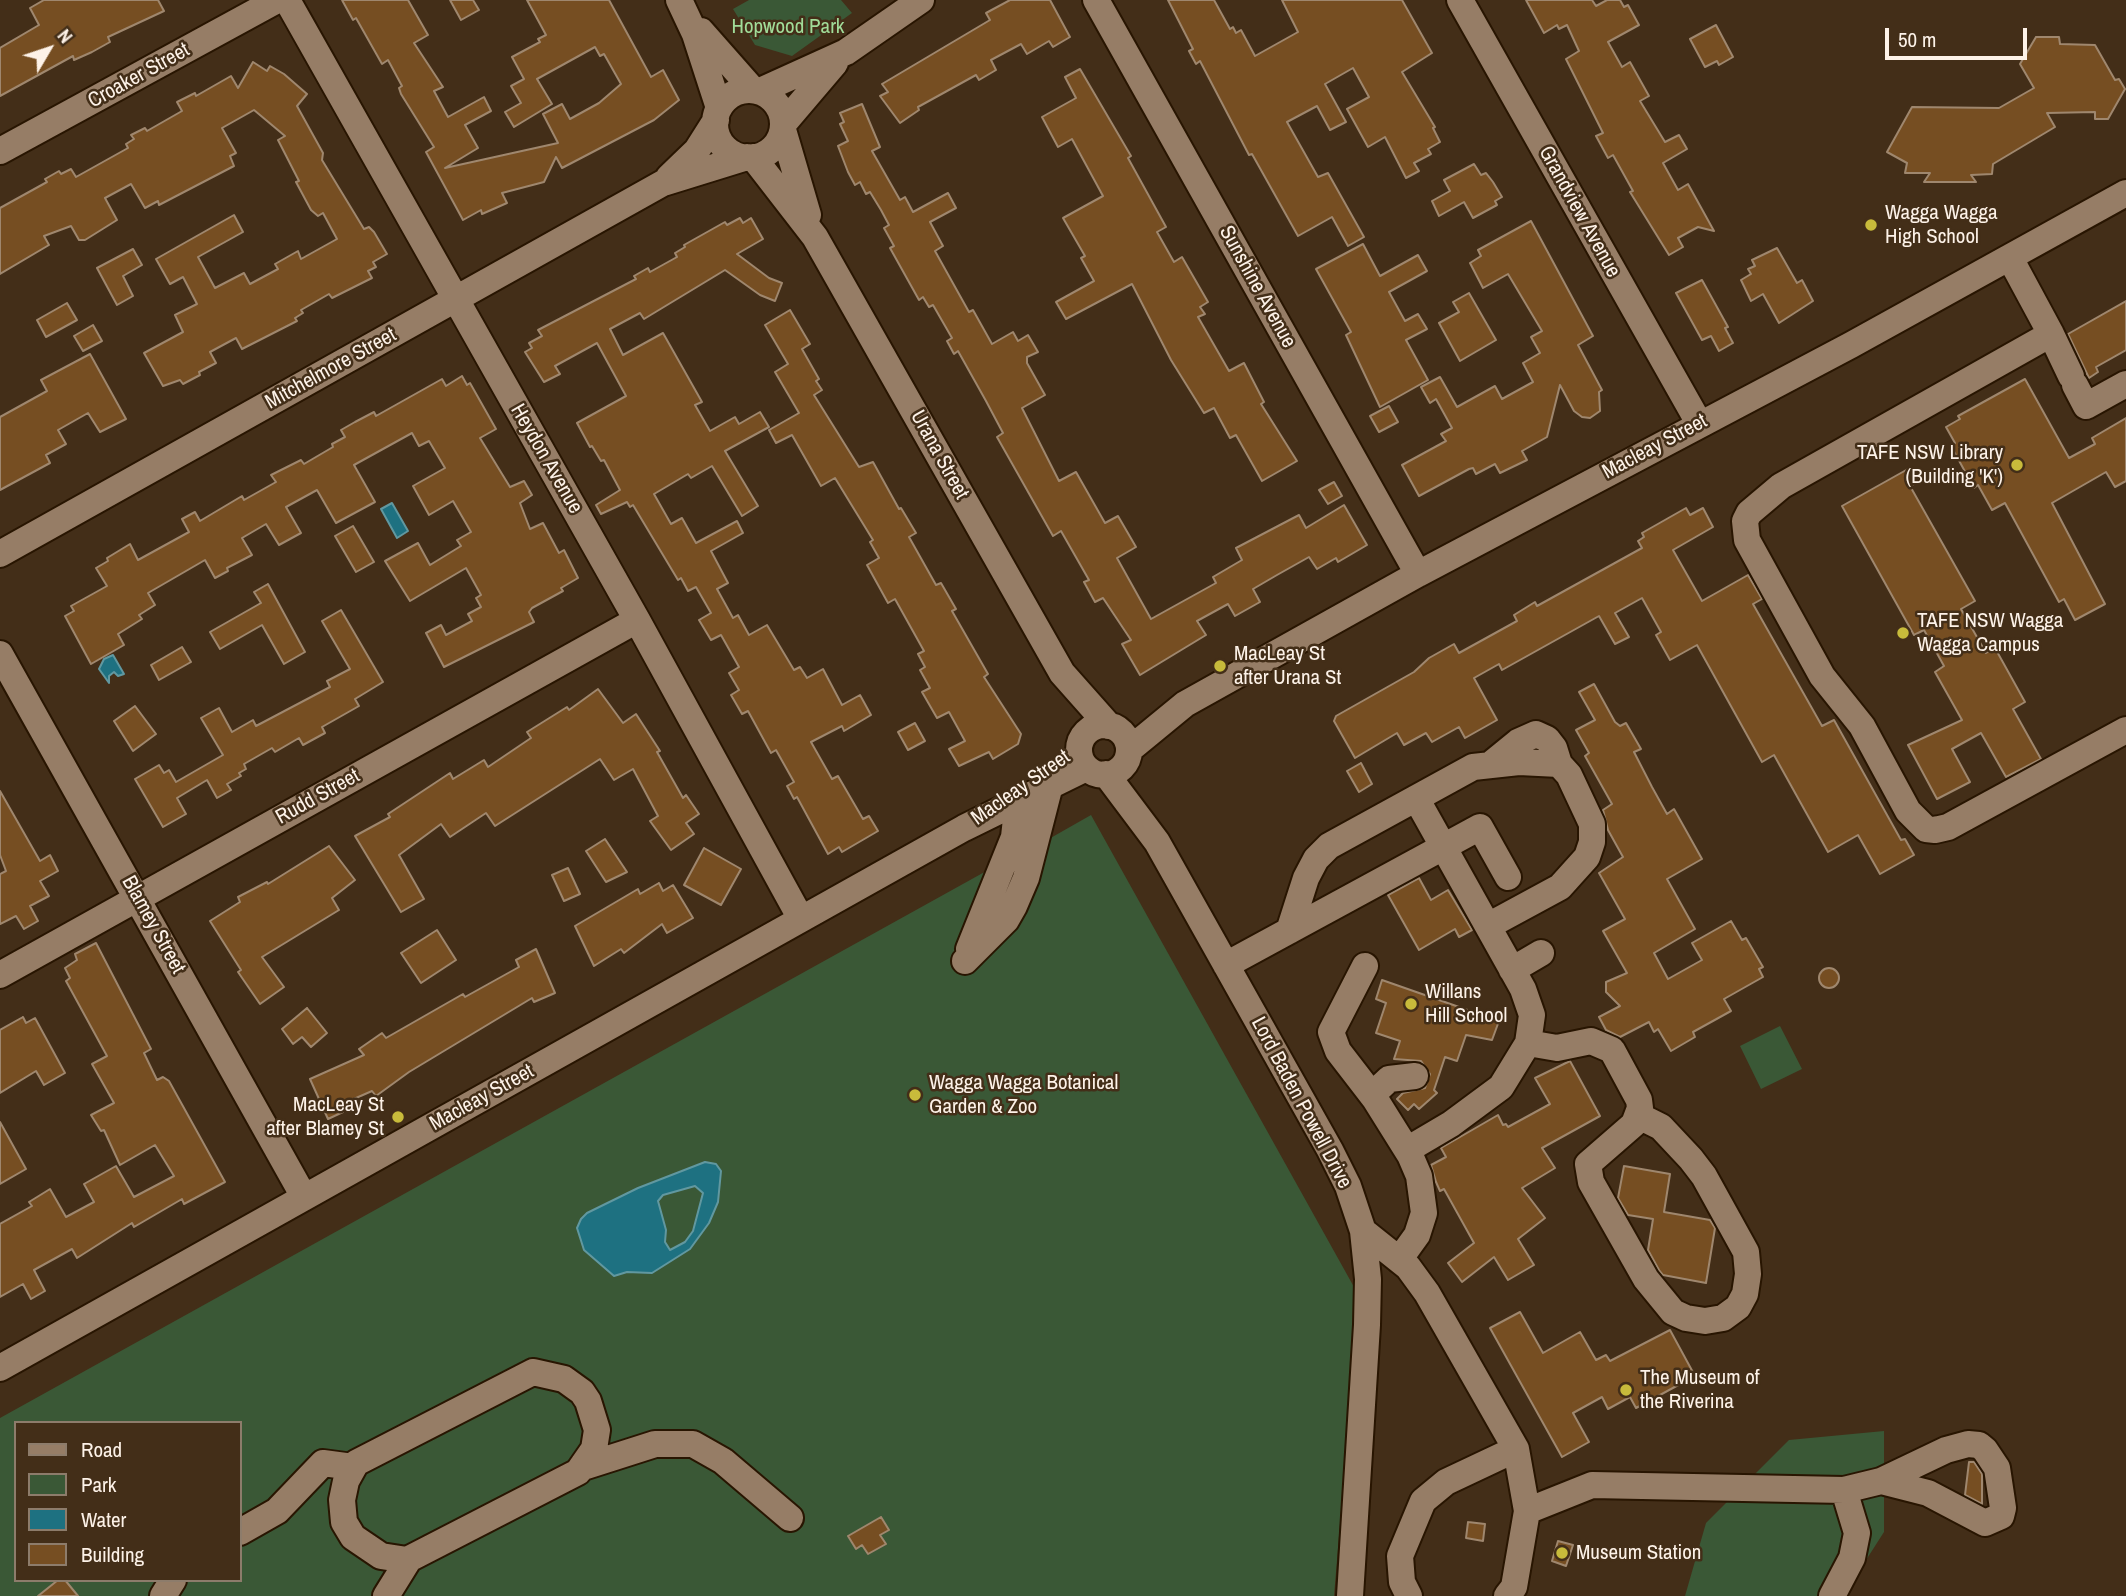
<!DOCTYPE html>
<html>
<head>
<meta charset="utf-8">
<style>
  body { margin:0 }
  #map { position:relative; width:2126px; height:1596px; overflow:hidden; background:#432e18; font-family:"Archivo Narrow",sans-serif }
  canvas { display:block }
  .legend { position:absolute; left:14px; top:1421px; width:228px; height:161px; box-sizing:border-box; background:#432e18; border:2px solid #8d7c6b; margin:0; padding:9px 12px; list-style:none; font-size:21px; color:#fdf2e8 }
  .legend li { display:flex; align-items:center; gap:14px; height:35px }
  .legend b { width:35px; border:2px solid #8d7c6b }
  .north { position:absolute; left:14px; top:14px; width:70px; height:70px; -webkit-text-stroke:5px #432e18; paint-order:stroke; rotate:51deg; font-size:19px; font-weight:700; line-height:28px; text-align:center; color:#fdf2e8 }
  .north::after { content:''; display:block; margin:auto; width:24px; height:32px; background:#fdf2e8; clip-path:polygon(50% 0,100% 100%,50% 72%,0 100%) }
  .scale { position:absolute; left:1885px; top:28px; width:142px; height:32px; box-sizing:border-box; border:4px solid #fdf2e8; border-top:0; padding-left:9px; font-size:21px; line-height:24px; white-space:nowrap; color:#fdf2e8; -webkit-text-stroke:5px #432e18; paint-order:stroke }
</style>
</head>
<body>
<div id="map">
<canvas width="2126" height="1596"></canvas>
<ul class="legend">
<li><b style="height:9px;background:#967d66"></b>Road</li>
<li><b style="height:19px;background:#3a5836"></b>Park</li>
<li><b style="height:19px;background:#1e7181"></b>Water</li>
<li><b style="height:19px;background:#764e22"></b>Building</li>
</ul>
<div class="north">N</div>
<div class="scale">50 m</div>
</div>
<script>
const ctx = document.querySelector('canvas').getContext('2d');
ctx.lineJoin = 'round';
function fill(path, color) { ctx.fillStyle = color; ctx.fill(path, 'evenodd'); }
const toPath = rows => new Path2D(rows.map(r => 'M' + r).join(''));
function stroke(path, color, width, dash) { ctx.strokeStyle = color; ctx.lineWidth = width; ctx.lineCap = dash ? 'butt' : 'round'; ctx.setLineDash(dash || []); ctx.stroke(path); }
function drawText(font, color, halo, rows, align = 'center') {
  ctx.font = font + ' "Archivo Narrow",sans-serif'; ctx.lineWidth = 5; ctx.setLineDash([]); ctx.textBaseline = 'middle'; ctx.strokeStyle = halo; ctx.fillStyle = color; for (const [text, x, y, turn = 0] of rows) {
    ctx.save(); ctx.translate(x, y); ctx.rotate((+turn || 0) * Math.PI / 180); ctx.textAlign = isNaN(turn) ? turn : align; if (halo) ctx.strokeText(text, 0, 0); ctx.fillText(text, 0, 0); ctx.restore();
  }
}
fill(toPath([
  [749,0,841,0,852,13,792,56,755,45,733,9],
  [1091,815,1359,1296,1334,1596,0,1596,0,1418,1017,854,1008,886,1033,848],
  [16,1423,240,1423,240,1580,16,1580],
  [1780,1026,1802,1069,1761,1089,1740,1046],
  [1884,1431,1884,1532,1843,1596,1685,1596,1706,1523,1789,1440]
]), '#3a5836');
const water = toPath([
  [392,503,408,531,397,538,381,509,392,503],
  [113,655,124,674,118,676,114,672,109,676,109,683,99,669,104,659,113,655],
  [705,1162,716,1164,721,1171,718,1202,709,1223,690,1249,652,1273,627,1272,614,1276,584,1250,577,1228,581,1219,587,1213,638,1188,705,1162],
  [695,1186,703,1193,693,1231,685,1242,670,1250,665,1242,666,1230,658,1201,663,1195,695,1186]
]);
fill(water, '#1e7181');
stroke(water, '#6198a0', 2);
const building = toPath([
  [44,0,158,0,164,11,108,37,110,42,92,52,74,60,73,56,0,96,0,48,39,25,30,8,44,0],
  [342,0,408,0,428,35,414,43,443,87,434,91,448,117,484,97,491,111,465,125,478,148,445,168,558,143,543,114,562,104,570,119,599,103,621,84,604,54,600,56,595,47,537,79,552,104,514,127,505,112,521,103,511,86,524,79,512,57,540,42,538,39,546,35,527,0,609,0,651,77,663,70,679,100,654,120,562,168,556,157,544,182,502,193,507,203,482,214,481,210,463,220,426,152,434,147,401,94,399,88,402,86,388,60,382,64,356,18,353,20,342,0],
  [450,0,473,0,479,10,461,20,450,0],
  [1010,0,1050,0,1070,37,1053,47,1049,41,1027,54,1021,44,991,60,996,70,979,80,976,75,918,107,919,110,900,123,880,96,888,92,882,84,990,20,986,13,1010,0],
  [1168,0,1214,0,1230,29,1233,27,1236,33,1241,30,1255,56,1298,32,1282,0,1402,0,1432,53,1402,72,1435,127,1433,128,1440,142,1428,149,1431,154,1414,163,1419,171,1406,178,1385,137,1368,147,1347,109,1369,97,1353,68,1325,84,1346,122,1330,130,1317,106,1287,122,1318,177,1328,173,1364,237,1348,246,1332,217,1298,236,1252,154,1249,155,1200,61,1196,64,1189,51,1193,49,1168,0],
  [1526,0,1592,0,1596,6,1607,0,1620,0,1624,7,1628,5,1639,25,1608,42,1622,67,1630,62,1649,96,1640,101,1665,142,1679,135,1687,149,1663,163,1678,190,1688,184,1714,231,1698,227,1678,238,1683,247,1669,255,1630,192,1633,191,1613,155,1608,158,1596,136,1603,133,1566,59,1579,51,1567,25,1559,29,1557,25,1544,33,1526,0],
  [1716,25,1733,57,1719,65,1717,61,1705,67,1690,39,1716,25],
  [2036,37,2059,37,2060,44,2095,45,2115,80,2119,79,2125,89,2108,119,2095,119,2095,112,2047,113,2055,127,1993,164,1992,174,1971,175,1976,182,1924,182,1930,173,1905,173,1907,163,1887,152,1912,107,1999,108,2034,88,2020,64,2036,37],
  [253,62,267,71,270,66,284,74,307,94,297,106,323,153,322,160,364,229,369,227,374,232,387,254,373,262,376,267,368,271,372,278,332,298,329,294,301,310,303,313,295,318,297,321,242,349,236,338,210,352,216,363,199,372,200,375,183,384,180,380,163,386,144,353,183,332,175,315,197,304,183,277,170,284,156,259,234,215,243,232,198,257,215,288,244,273,250,284,278,269,275,264,298,251,301,259,337,239,323,213,318,216,311,210,296,182,299,181,278,140,285,136,254,110,222,128,236,153,230,156,234,166,159,205,158,201,145,208,131,184,105,198,117,220,85,240,79,240,71,226,44,236,49,245,0,274,0,208,47,182,45,179,59,171,61,174,71,169,76,177,128,148,126,144,134,139,131,135,145,128,147,131,182,111,177,102,195,93,196,96,231,76,238,88,253,62],
  [1080,69,1131,156,1128,158,1166,227,1157,232,1174,262,1182,257,1208,302,1200,307,1205,314,1198,317,1229,371,1244,363,1264,402,1261,404,1297,461,1262,481,1236,435,1230,438,1214,408,1204,413,1171,360,1132,284,1066,319,1056,302,1094,281,1081,258,1085,256,1063,218,1103,196,1072,139,1058,147,1042,117,1076,98,1065,77,1080,69],
  [862,104,880,147,872,151,900,200,905,197,913,212,948,193,956,208,930,222,943,246,935,251,969,312,973,310,992,344,1013,332,1018,341,1028,335,1038,352,1027,357,1027,363,1045,395,1022,408,1059,481,1076,472,1105,523,1118,516,1136,547,1117,558,1151,619,1216,583,1213,577,1242,560,1236,548,1299,515,1306,528,1344,505,1367,545,1338,562,1336,558,1317,569,1309,557,1277,575,1253,589,1260,602,1235,616,1228,604,1197,621,1206,635,1140,675,1122,644,1131,640,1103,598,1095,602,1084,582,1089,580,1061,531,1053,536,997,437,1003,433,986,401,958,351,954,354,947,341,952,338,933,305,929,307,923,297,919,300,890,248,894,246,884,228,889,225,881,210,870,192,866,194,860,182,855,185,848,172,838,146,848,141,840,124,844,122,840,113,862,104],
  [1474,164,1481,175,1486,173,1493,182,1502,197,1495,201,1497,205,1473,218,1464,202,1439,216,1432,201,1450,191,1444,180,1474,164],
  [740,218,743,223,751,218,763,239,737,254,769,278,782,283,775,301,760,295,725,270,644,319,640,313,610,329,623,355,663,333,702,402,695,405,710,431,735,417,739,424,760,412,769,427,725,451,758,506,742,516,712,466,691,478,688,474,654,494,671,524,682,518,696,543,737,521,743,533,711,551,728,583,717,589,733,618,738,615,749,635,767,625,794,670,800,667,807,678,823,669,842,705,860,695,871,715,844,731,842,726,811,742,832,779,838,776,863,819,869,816,878,831,842,852,839,847,828,854,797,797,794,799,787,786,794,782,776,750,771,753,748,711,742,714,731,695,739,690,729,673,739,667,721,635,711,640,699,620,711,613,696,587,688,591,681,578,678,580,633,505,630,507,627,502,601,514,596,505,620,490,604,460,601,461,592,446,590,447,577,423,626,396,597,343,555,366,560,374,544,382,525,352,532,348,529,343,542,336,538,330,636,279,634,276,648,268,650,272,677,257,675,253,685,247,684,245,725,222,727,225,740,218],
  [1531,221,1593,336,1578,345,1602,390,1599,392,1600,411,1590,418,1582,417,1574,411,1560,385,1547,437,1522,451,1527,460,1500,473,1495,464,1476,474,1473,468,1469,469,1419,496,1402,465,1446,441,1441,434,1452,428,1436,399,1430,403,1421,387,1440,377,1457,407,1495,386,1502,399,1533,382,1523,363,1540,353,1531,337,1542,331,1508,274,1483,288,1470,263,1481,256,1478,250,1531,221],
  [1363,244,1380,276,1418,255,1427,271,1389,292,1405,321,1418,314,1427,329,1406,340,1428,380,1380,407,1346,335,1351,332,1316,269,1363,244],
  [1777,248,1797,283,1802,280,1813,301,1779,323,1763,294,1751,301,1741,280,1751,274,1748,269,1755,266,1752,260,1777,248],
  [133,249,142,265,123,276,133,296,117,305,97,268,133,249],
  [1702,280,1728,327,1725,328,1733,343,1719,351,1711,336,1702,340,1676,293,1702,280],
  [1469,293,1496,340,1460,361,1439,323,1459,312,1453,302,1469,293],
  [2126,301,2126,350,2096,367,2098,372,2089,378,2068,334,2126,301],
  [67,303,77,320,46,337,37,320,67,303],
  [790,310,810,344,802,349,819,379,816,381,822,390,814,395,859,467,873,462,899,509,901,508,916,533,909,537,936,585,941,583,956,609,952,611,988,674,984,677,1021,734,1018,744,993,759,989,752,959,766,949,749,965,741,949,712,937,718,922,692,930,688,920,670,925,667,918,654,924,651,895,599,888,603,867,565,879,558,870,542,873,540,835,478,821,486,792,435,776,443,769,430,799,413,775,372,788,364,765,325,790,310],
  [93,325,102,341,83,351,74,336,93,325],
  [90,354,126,419,100,432,88,413,58,430,66,444,46,455,50,463,0,490,0,417,47,391,41,380,90,354],
  [462,376,467,385,470,383,496,429,480,438,510,487,524,481,532,495,520,503,530,529,543,523,559,553,564,550,578,578,561,588,563,591,532,608,529,612,534,622,444,667,426,633,441,625,446,635,472,621,468,614,481,607,476,598,481,595,466,568,410,601,385,561,418,543,430,565,461,546,457,540,471,532,453,501,429,515,413,486,445,468,429,441,419,446,412,433,354,465,375,502,336,523,317,490,286,507,301,533,279,545,266,524,242,538,252,555,227,568,228,571,215,578,205,560,148,593,155,605,139,615,142,619,118,634,124,645,91,664,65,616,74,611,71,606,107,586,96,568,108,561,107,558,130,544,138,560,189,532,182,519,195,512,200,521,242,496,244,500,276,482,271,475,301,460,304,464,333,447,332,444,345,437,341,430,355,422,374,412,376,416,442,379,446,386,462,376],
  [2025,379,2069,458,2095,444,2092,438,2126,418,2126,481,2115,487,2106,472,2052,503,2105,604,2075,620,2064,599,2059,602,2005,503,1992,510,1978,485,1974,488,1951,446,1955,443,1946,427,1960,419,1958,416,2025,379],
  [1389,406,1398,422,1379,432,1370,416,1389,406],
  [1908,469,1916,483,1910,486,1975,601,1961,609,1986,653,1995,648,2025,702,2013,709,2041,759,2006,777,1981,733,1952,749,1970,782,1937,799,1908,745,1962,720,1935,672,1944,666,1924,630,1914,635,1842,506,1908,469],
  [1334,482,1342,496,1328,504,1319,490,1334,482],
  [1686,508,1690,515,1703,508,1713,527,1673,550,1702,601,1748,575,1762,599,1753,604,1822,726,1834,720,1901,840,1905,839,1914,855,1880,874,1858,835,1828,852,1774,755,1762,762,1697,645,1670,660,1656,635,1661,632,1642,598,1615,613,1629,637,1615,644,1599,616,1502,670,1499,664,1474,678,1497,720,1465,738,1459,727,1432,742,1426,733,1404,745,1397,733,1355,758,1334,721,1336,716,1414,672,1429,658,1454,644,1459,653,1517,621,1514,615,1535,602,1537,606,1642,548,1638,541,1644,537,1642,533,1686,508],
  [353,526,374,562,356,572,335,536,353,526],
  [268,584,305,652,284,664,262,625,220,649,210,632,261,603,254,592,268,584],
  [341,610,383,682,355,699,359,706,322,727,325,733,303,745,299,738,275,752,272,748,244,764,246,769,239,773,241,776,227,784,231,790,217,798,207,780,177,798,186,814,163,827,135,779,159,765,164,773,169,770,176,782,223,755,201,718,219,708,232,732,253,720,256,726,330,687,327,681,350,669,322,621,341,610],
  [182,647,191,662,159,680,151,665,182,647],
  [1594,684,1615,722,1620,726,1626,723,1641,749,1634,752,1652,787,1667,814,1674,809,1702,859,1667,879,1695,929,1654,953,1668,979,1702,960,1692,943,1731,921,1742,940,1746,938,1763,967,1759,969,1763,977,1724,999,1731,1011,1693,1032,1695,1037,1671,1051,1658,1029,1654,1032,1649,1022,1620,1037,1606,1030,1599,1017,1620,1006,1606,992,1606,982,1627,973,1603,931,1625,919,1599,873,1623,857,1608,830,1603,810,1612,804,1585,756,1589,753,1576,730,1595,720,1579,692,1594,684],
  [598,689,623,723,636,714,660,751,657,752,683,798,686,795,699,814,686,823,694,834,671,850,650,821,658,816,633,769,614,780,600,759,495,826,486,813,450,837,441,824,399,855,424,899,401,912,355,836,390,817,388,814,450,773,453,779,484,760,488,767,531,738,527,732,567,707,569,710,598,689],
  [135,706,156,734,133,751,114,721,135,706],
  [915,723,925,741,908,750,898,732,915,723],
  [1361,763,1372,784,1359,792,1347,771,1361,763],
  [0,791,40,861,50,855,58,871,40,881,49,896,30,906,38,921,24,929,16,916,0,924,0,874,6,871,0,855,0,791],
  [605,839,627,872,606,882,586,851,605,839],
  [329,846,355,880,332,898,339,910,262,957,284,987,260,1004,238,972,241,970,210,921,240,902,238,897,267,882,268,884,329,846],
  [704,848,741,869,721,905,684,885,704,848],
  [568,868,580,894,564,901,552,875,568,868],
  [1419,878,1431,900,1448,890,1472,930,1459,937,1455,929,1419,950,1388,895,1419,878],
  [659,883,663,891,673,885,693,918,667,933,662,924,624,953,621,949,594,966,575,926,638,889,640,894,659,883],
  [437,930,456,960,421,983,401,953,437,930],
  [96,943,151,1049,144,1053,157,1080,163,1077,169,1081,225,1182,184,1204,182,1199,134,1227,132,1223,77,1258,72,1249,34,1270,45,1291,31,1299,23,1284,0,1297,0,1224,32,1206,29,1202,50,1189,66,1217,94,1202,84,1184,116,1166,134,1197,174,1176,155,1145,120,1165,104,1130,101,1131,91,1115,114,1103,92,1064,107,1056,66,981,70,978,65,968,77,960,75,954,96,943],
  [536,949,555,993,534,1002,532,998,409,1072,376,1096,372,1091,340,1105,343,1112,328,1119,310,1079,364,1055,359,1049,382,1033,386,1038,463,994,465,997,519,967,516,960,536,949],
  '1819 978a10 10 0 1 1 20 0a10 10 0 1 1-20 0Z',
  [1382,980,1499,1021,1492,1040,1466,1035,1457,1061,1445,1057,1434,1090,1437,1093,1419,1109,1414,1104,1408,1110,1397,1099,1403,1093,1425,1088,1430,1074,1421,1061,1394,1059,1400,1041,1376,1033,1386,1003,1376,999,1382,980],
  [307,1008,327,1033,311,1047,302,1037,293,1044,282,1029,307,1008],
  [23,1017,26,1023,35,1018,65,1073,44,1085,36,1071,0,1093,0,1030,23,1017],
  [1570,1061,1600,1116,1542,1148,1555,1168,1522,1188,1545,1218,1518,1239,1534,1265,1508,1280,1494,1257,1462,1282,1448,1263,1474,1243,1444,1189,1440,1191,1436,1182,1431,1165,1446,1157,1441,1148,1498,1115,1503,1125,1506,1124,1508,1127,1550,1104,1535,1078,1570,1061],
  [0,1122,26,1169,0,1184,0,1122],
  [1624,1166,1670,1174,1664,1212,1710,1220,1715,1228,1706,1283,1663,1275,1659,1270,1648,1250,1653,1219,1628,1215,1618,1198,1624,1166],
  [1520,1312,1543,1353,1580,1332,1596,1360,1606,1355,1610,1361,1670,1330,1695,1376,1636,1408,1630,1397,1608,1409,1602,1397,1573,1413,1589,1442,1562,1457,1490,1328,1520,1312],
  [1969,1462,1974,1462,1982,1474,1982,1504,1965,1495,1969,1462],
  [881,1517,889,1530,880,1535,886,1544,868,1554,862,1545,856,1549,848,1536,881,1517],
  [1468,1522,1485,1524,1483,1541,1466,1538,1468,1522],
  [1558,1541,1573,1545,1566,1566,1552,1561,1558,1541],
  [58,1580,65,1580,78,1596,38,1596,58,1580]
]);
fill(building, '#764e22');
stroke(building, '#9f876e', 2);
const minor = toPath([
  [287,0,637,620,801,919],
  [679,0,695,34,719,108],
  [1096,0,1418,574],
  [1460,0,1699,423],
  [701,31,753,90],
  '715 124a34 34 0 1 1 68 0a34 34 0 1 1-68 0Z',
  [760,91,846,52,921,0],
  [784,123,835,63],
  [783,130,808,215],
  [0,151,277,0],
  [753,157,815,237,1062,673,1109,726],
  [669,177,697,150,716,120],
  [2010,258,2051,334,1781,486,1749,513,1745,521,1747,540,1822,676,1862,726,1908,811,1926,829,1935,830,1948,827,2126,730],
  [2051,334,2071,376],
  [2075,385,2086,406,2126,384],
  [0,554,663,183,747,157],
  [0,654,304,1197],
  '1079 750a25 25 0 1 1 50 0a25 25 0 1 1-50 0Z',
  [1129,750,1185,704,1418,574,1851,345,2126,193],
  [1491,764,1518,742,1536,734,1547,739,1554,748,1559,764],
  [1106,774,1157,842,1330,1150,1348,1186,1363,1231,1368,1279,1367,1325,1350,1596],
  [1289,931,1306,878,1316,859,1329,846,1473,767,1519,762,1559,764,1569,775,1592,824,1592,842,1587,857,1560,887,1488,926],
  [969,949,1014,837,1018,801],
  [965,961,1006,920,1014,906,1026,878,1050,785],
  [1226,965,1480,827,1508,877],
  [1365,966,1331,1032,1338,1051,1375,1099,1410,1155,1419,1176,1424,1213,1417,1235,1399,1260],
  [1512,970,1541,953],
  [0,975,637,620],
  [1528,1043,1557,1048,1591,1041,1612,1050,1639,1100,1640,1108,1634,1124,1588,1164,1591,1182,1646,1279,1673,1312,1686,1318,1705,1321,1723,1318,1738,1307,1745,1294,1748,1274,1746,1252,1704,1176,1691,1159,1661,1127,1639,1116],
  [1372,1095,1389,1079,1415,1076],
  [1407,1150,1451,1124,1501,1087,1528,1043,1532,1015,1523,989,1416,798],
  [1363,1231,1408,1267,1427,1293,1516,1449,1527,1511,1514,1587,1507,1596],
  [0,1368,964,828,1086,768],
  [533,1372,564,1379,582,1392,588,1401,597,1430,594,1449,578,1472,407,1560,381,1556,353,1537,344,1522,342,1500,346,1481,356,1463,533,1372],
  [583,1467,655,1444,693,1444,723,1461,790,1518],
  [1527,1511,1592,1485,1844,1490,1881,1481,1946,1450,1968,1444,1979,1445,1985,1450,1997,1468,2003,1508,2001,1516,1985,1523,1928,1493,1881,1481],
  [240,1532,277,1511,323,1463,353,1467],
  [163,1596,173,1580],
  [386,1596,409,1559],
  [1409,1596,1402,1582,1400,1556,1423,1501,1446,1482,1516,1449],
  [1832,1596,1852,1558,1857,1533,1844,1490]
]);
stroke(minor, '#281501', 30);
stroke(minor, '#967d66', 26);
for (const [x, y, r, color] of [
  [1871,225,7,"#c8bb3b"],
  [2017,465,7,"#c8bb3b"],
  [1903,633,7,"#c8bb3b"],
  [1220,666,7,"#c8bb3b"],
  [1411,1004,7,"#c8bb3b"],
  [915,1095,7,"#c8bb3b"],
  [398,1117,7,"#c8bb3b"],
  [1626,1390,7,"#c8bb3b"],
  [1562,1553,7,"#c8bb3b"]
]) { const dot = new Path2D(); dot.arc(x, y, r, 0, 2 * Math.PI); ctx.fillStyle = color; ctx.fill(dot); stroke(dot, '#432e18', 2.5); }
drawText('21px', '#a1dc99', '#432e18', [
  ["Hopwood Park",788,27]
]);
drawText('21px', '#fdf2e8', '#432e18', [
  ["Croaker Street",139,76,-29],
  ["Grandview Avenue",1579,212,61],
  ["Sunshine Avenue",1257,287,61],
  ["Mitchelmore Street",331,369,-29],
  ["Macleay Street",1655,447,-28],
  ["Urana Street",939,455,61],
  ["Heydon Avenue",546,459,60],
  ["Macleay Street",1021,788,-35],
  ["Rudd Street",318,797,-29],
  ["Blamey Street",153,925,61],
  ["Macleay Street",482,1098,-29],
  ["Lord Baden Powell Drive",1301,1103,62]
]);
drawText('21px', '#fdf2e8', '#432e18', [
  ["Wagga Wagga",1885,213],
  ["High School",1885,237],
  ["TAFE NSW Library",2003,453,"right"],
  ["(Building 'K')",2003,477,"right"],
  ["TAFE NSW Wagga",1917,621],
  ["Wagga Campus",1917,645],
  ["MacLeay St",1234,654],
  ["after Urana St",1234,678],
  ["Willans",1425,992],
  ["Hill School",1425,1016],
  ["Wagga Wagga Botanical",929,1083],
  ["Garden & Zoo",929,1107],
  ["MacLeay St",384,1105,"right"],
  ["after Blamey St",384,1129,"right"],
  ["The Museum of",1640,1378],
  ["the Riverina",1640,1402],
  ["Museum Station",1576,1553]
], 'left');
</script>
</body>
</html>
